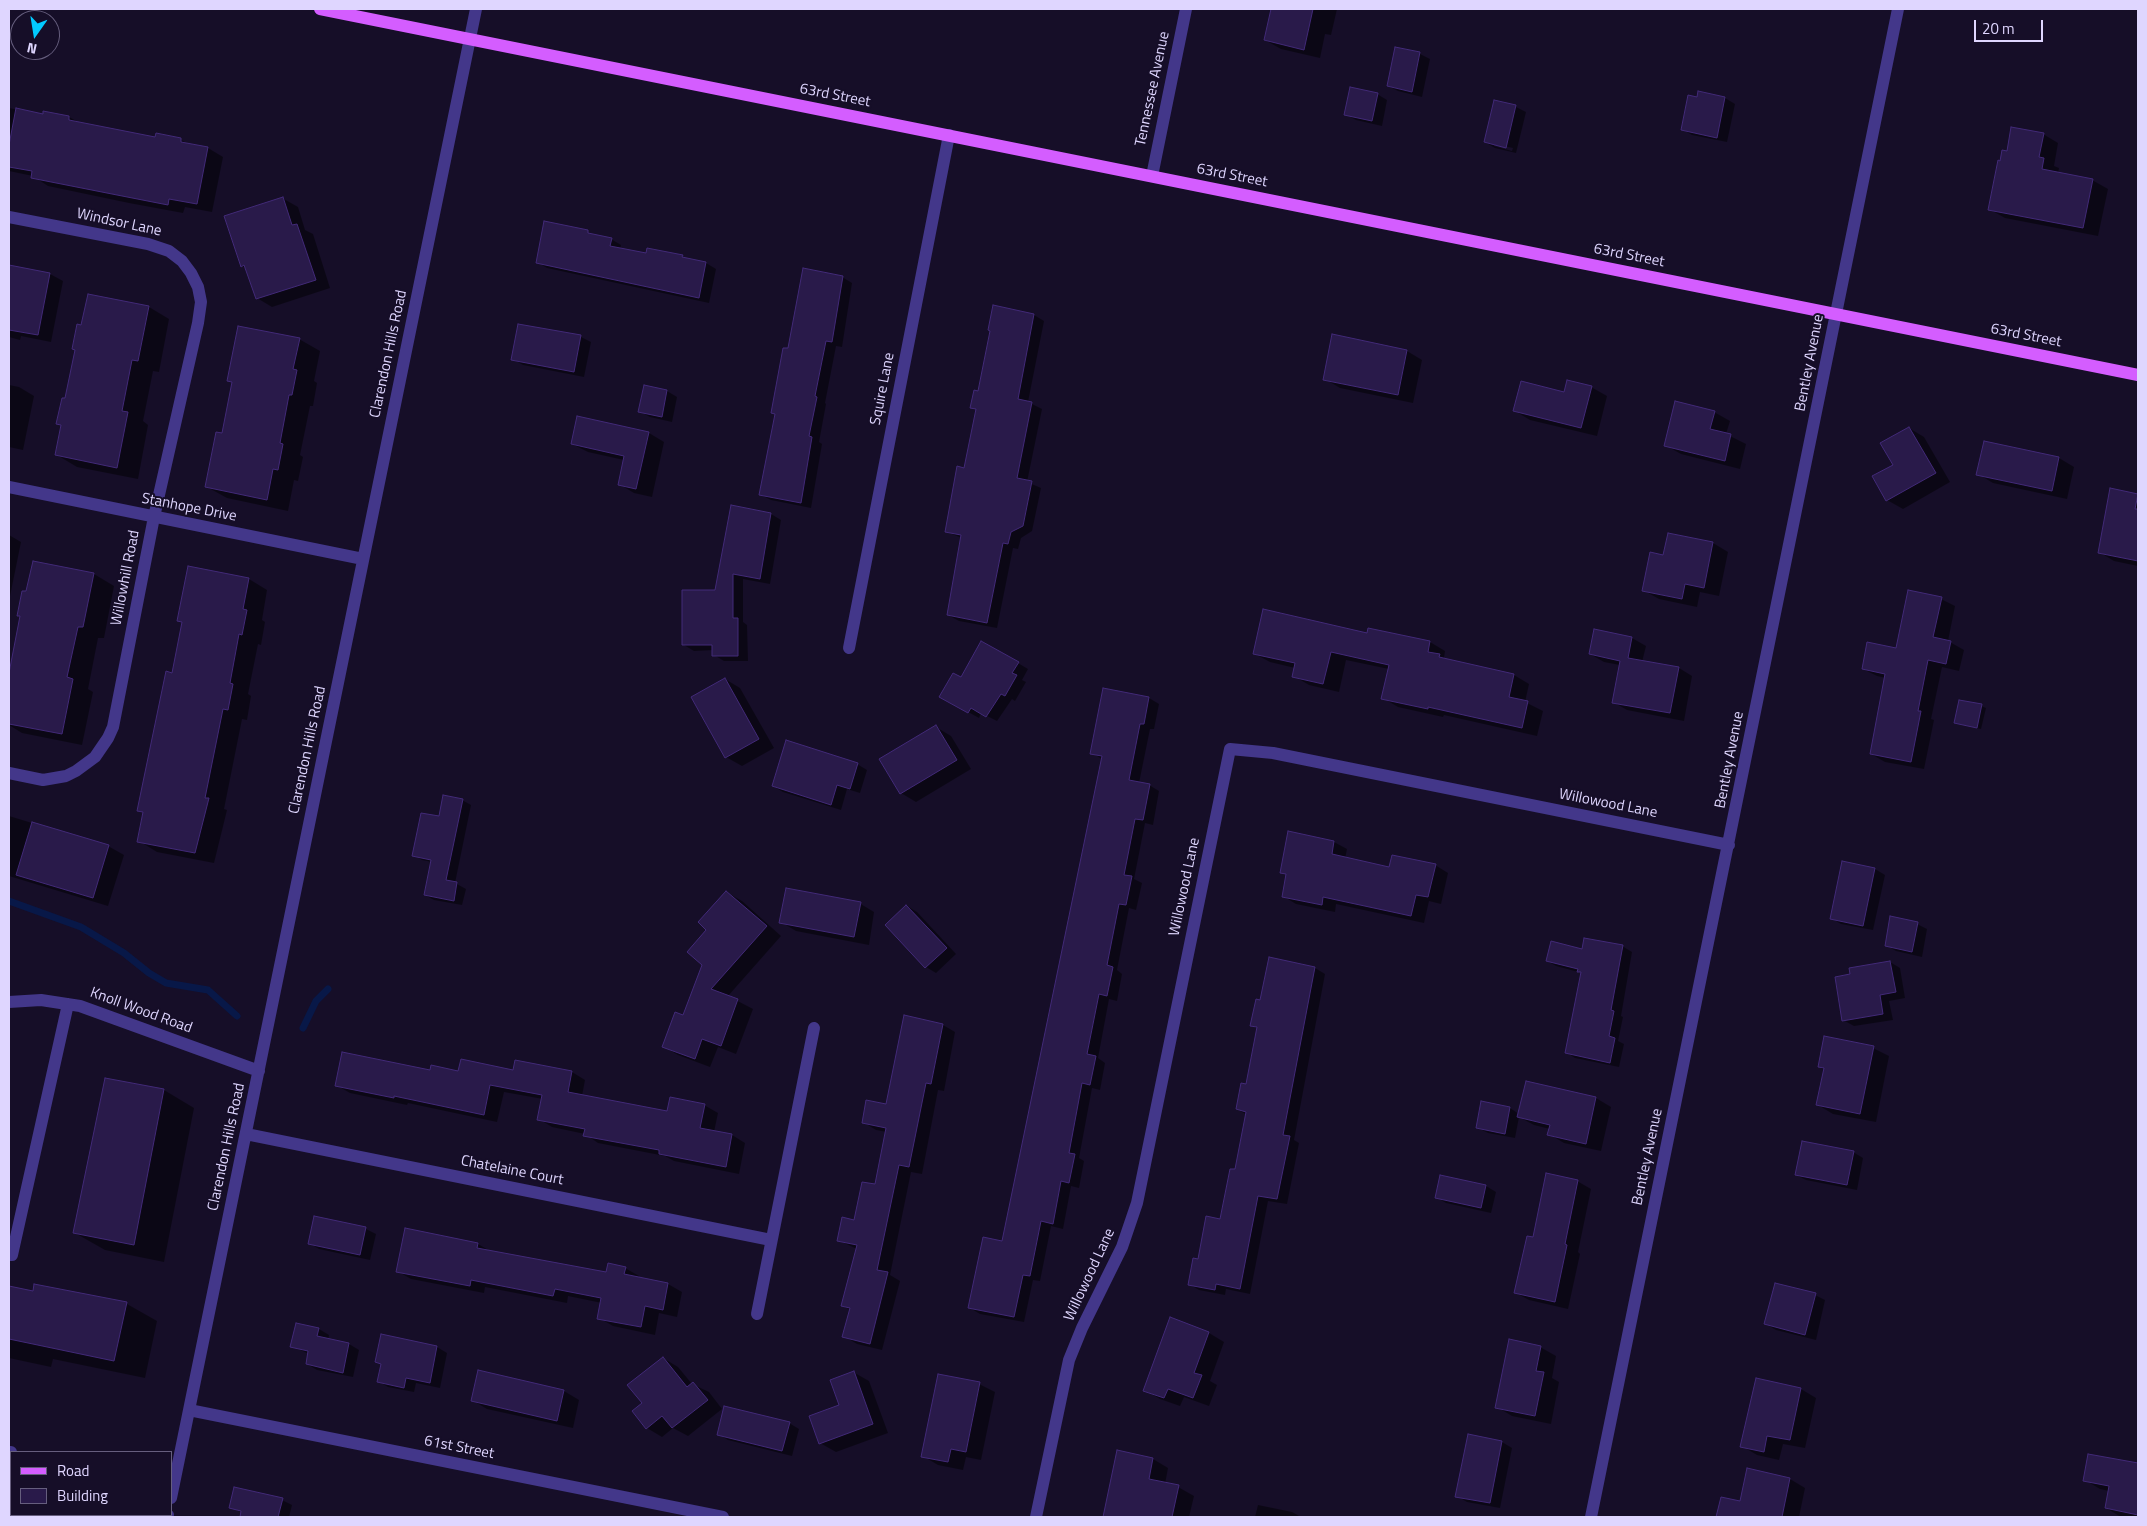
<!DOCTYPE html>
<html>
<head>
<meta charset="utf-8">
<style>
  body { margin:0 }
  #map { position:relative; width:2147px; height:1526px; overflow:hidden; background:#160e28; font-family:"Titillium Web",sans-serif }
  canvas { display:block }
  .frame { position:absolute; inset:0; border:10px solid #dfd6ff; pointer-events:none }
  .legend { position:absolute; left:10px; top:1451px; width:162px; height:65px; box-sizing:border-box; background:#160e28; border:1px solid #665e7e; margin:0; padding:6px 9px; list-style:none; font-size:15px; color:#dfd6ff }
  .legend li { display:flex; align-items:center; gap:10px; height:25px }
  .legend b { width:25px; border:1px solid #665e7e }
  .north { position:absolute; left:10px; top:10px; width:50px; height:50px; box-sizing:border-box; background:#160e28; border:1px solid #665e7e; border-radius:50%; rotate:193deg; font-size:14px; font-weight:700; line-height:20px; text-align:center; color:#dfd6ff }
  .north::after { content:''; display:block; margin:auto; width:18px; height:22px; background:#02caff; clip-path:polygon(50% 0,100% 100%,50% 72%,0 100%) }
  .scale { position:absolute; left:1974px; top:20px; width:69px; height:22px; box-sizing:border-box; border:2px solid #dfd6ff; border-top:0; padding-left:6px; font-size:15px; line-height:18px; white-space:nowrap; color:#dfd6ff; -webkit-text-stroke:4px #160e28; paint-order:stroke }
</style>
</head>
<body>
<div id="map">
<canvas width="2147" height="1526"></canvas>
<div class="frame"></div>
<ul class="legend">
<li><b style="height:6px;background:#d45dff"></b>Road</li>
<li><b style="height:14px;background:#291a4a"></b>Building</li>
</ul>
<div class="north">N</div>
<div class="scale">20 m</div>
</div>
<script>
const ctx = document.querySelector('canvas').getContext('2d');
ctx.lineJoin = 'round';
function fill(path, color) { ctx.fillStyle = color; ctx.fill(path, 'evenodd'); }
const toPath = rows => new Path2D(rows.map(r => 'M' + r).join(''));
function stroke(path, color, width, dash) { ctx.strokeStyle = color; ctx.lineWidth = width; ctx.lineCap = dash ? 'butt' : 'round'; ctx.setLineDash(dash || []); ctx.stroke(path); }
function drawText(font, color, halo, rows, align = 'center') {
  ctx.font = font + ' "Titillium Web",sans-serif'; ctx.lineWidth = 4; ctx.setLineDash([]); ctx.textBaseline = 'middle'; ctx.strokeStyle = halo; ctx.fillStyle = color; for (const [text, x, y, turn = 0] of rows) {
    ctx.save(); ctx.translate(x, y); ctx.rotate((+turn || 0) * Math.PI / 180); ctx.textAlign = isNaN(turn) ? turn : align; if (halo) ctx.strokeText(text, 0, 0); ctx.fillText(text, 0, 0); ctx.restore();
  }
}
fill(toPath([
  [1272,9,1337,9,1331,35,1325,34,1320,58,1281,49,1265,40],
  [1420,54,1430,59,1422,97,1398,91,1388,86],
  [1699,93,1725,98,1735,104,1727,142,1692,135,1682,129],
  [1377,94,1387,100,1382,126,1356,120,1345,114],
  [1495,101,1516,107,1526,112,1516,153,1495,148,1485,142],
  [1494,144,1513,148,1512,151,1494,146],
  [9,108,44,115,69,117,80,123,156,139,181,140,189,144,208,148,223,157,212,212,185,207,183,213,129,203,48,186,33,176,9,171],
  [2043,134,2058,143,2054,166,2059,168,2058,174,2092,180,2108,189,2098,236,2005,218,1989,209,2001,162,2008,152],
  [282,198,298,207,305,230,313,234,330,288,272,307,257,298,247,269,242,266],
  [588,232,594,235,611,239,621,245,620,249,647,254,682,256,689,260,706,263,716,269,709,303,547,268,537,262],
  [9,266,50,274,63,281,51,342,21,336,20,340,9,337],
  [842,277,852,283,842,347,836,346,825,403,826,404,819,442,822,444,811,508,771,500,761,495,776,415,772,413,789,350],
  [89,295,149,307,169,319,159,372,153,371,143,421,148,425,138,479,77,467,57,455,62,426,58,423,66,400],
  [994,307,1034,315,1044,321,1028,402,1042,409,1027,482,1041,488,1032,531,1021,538,1018,549,1013,548,997,628,959,621,948,615,962,538,947,532,965,469,977,410,972,407,979,392,991,331],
  [519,325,581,337,591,342,584,377,523,365,513,359],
  [299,339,320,351,314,381,317,383,313,406,310,406,300,455,303,457,298,481,294,480,288,511,227,498,207,487,223,435,233,383,228,380],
  [1407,351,1422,360,1413,403,1340,388,1325,379],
  [9,385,19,387,34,396,23,450,9,447],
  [645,386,667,391,677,397,672,422,650,417,639,411],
  [1591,387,1607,396,1597,436,1530,420,1515,411,1565,393],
  [1714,412,1730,421,1726,434,1746,444,1740,469,1681,454,1665,445],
  [1909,428,1924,437,1950,482,1903,509,1887,500,1874,477,1894,465],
  [649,433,664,442,652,497,634,493,619,484,624,460,588,452,572,444],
  [2059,458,2074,467,2067,499,1993,483,1978,474],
  [2111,490,2138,495,2138,566,2114,561,2099,552],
  [771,514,781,520,770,584,743,579,743,622,747,625,748,661,724,661,714,655,714,650,694,651,684,645,716,591],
  [1669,534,1713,543,1728,552,1719,596,1700,592,1697,607,1659,599,1643,590,1664,557],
  [9,535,21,542,9,601],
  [94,574,114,586,104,638,98,638,88,689,93,692,82,745,22,733,9,725,9,666,11,666,21,617],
  [249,579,267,590,262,620,265,622,261,645,258,644,248,694,251,696,247,720,242,719,224,809,227,810,214,863,157,852,139,841,144,813,138,810,173,674,183,623,178,620],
  [1941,599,1955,606,1948,641,1964,650,1959,671,1942,667,1931,719,1934,720,1924,769,1885,762,1871,754,1886,678,1877,676,1863,669,1897,650],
  [1595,630,1632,638,1646,646,1642,662,1679,668,1692,676,1684,721,1627,710,1613,702,1620,665,1604,662,1590,654],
  [1368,634,1430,642,1445,651,1444,658,1448,660,1514,675,1529,684,1525,702,1543,711,1537,736,1444,715,1443,717,1398,707,1383,698,1389,669,1346,660,1339,692,1309,685,1294,676,1295,668,1270,662,1255,654],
  [982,642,1028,669,1022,680,1026,682,1015,701,1012,699,997,721,981,713,979,718,941,697,961,679],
  [725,679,740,688,774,748,742,766,726,757,693,697],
  [1149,698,1159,704,1154,729,1150,729,1139,783,1149,785,1159,791,1153,825,1145,823,1134,879,1142,883,1136,910,1129,908,1117,970,1122,974,1117,1001,1109,999,1098,1058,1105,1063,1100,1090,1092,1088,1079,1158,1084,1161,1079,1188,1071,1186,1063,1229,1051,1226,1040,1281,1033,1280,1024,1322,980,1314,970,1308,1003,1242,1102,759,1092,753],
  [1981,706,1986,708,1981,729,1955,723],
  [936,727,951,736,971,769,916,802,901,793],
  [857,764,867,770,860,793,847,789,841,810,783,792,773,786],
  [462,800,471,805,455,883,466,889,462,905,434,900,425,895,432,862,422,860,414,855,440,818],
  [9,816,108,846,124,855,108,906,9,876],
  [1334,842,1347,849,1345,859,1390,868,1435,865,1448,873,1441,904,1429,901,1424,923,1336,904,1335,912,1296,904,1283,896,1287,875,1281,872],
  [1875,869,1885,875,1873,930,1841,924,1831,918],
  [726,892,742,901,781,936,728,996,753,1009,736,1054,718,1047,710,1067,678,1055,663,1046,684,1017,703,964,708,930],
  [859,903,874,912,869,945,796,931,781,922],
  [907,906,917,912,956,954,936,973,926,967],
  [1917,924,1927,929,1922,957,1896,951,1886,945],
  [1622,946,1632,952,1621,1016,1623,1017,1618,1041,1624,1044,1619,1067,1575,1058,1566,1052,1582,973,1556,966,1547,961,1583,950],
  [1890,962,1900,968,1905,998,1889,1001,1893,1020,1854,1026,1843,1020,1852,975],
  [1315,968,1325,974,1294,1140,1299,1143,1287,1204,1268,1201,1250,1294,1226,1289,1225,1295,1199,1290,1189,1284,1199,1261,1221,1220,1236,1171,1247,1115,1237,1109,1247,1085,1258,1029,1252,1025,1261,1002],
  [943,1025,955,1032,944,1091,938,1090,922,1174,911,1172,890,1275,900,1281,882,1350,857,1344,844,1336,851,1310,842,1306,857,1249,838,1240,855,1221,876,1186,887,1132,876,1130,863,1122,887,1105],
  [1873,1048,1889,1056,1876,1122,1833,1114,1818,1105,1824,1070,1819,1067],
  [431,1072,572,1072,585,1080,582,1096,668,1113,704,1105,718,1113,714,1132,732,1135,745,1143,739,1174,674,1161,665,1156,598,1143,585,1134,552,1127,539,1119,543,1099,504,1092,497,1122,408,1103,407,1105,350,1093,336,1085],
  [106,1079,164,1090,194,1108,164,1262,105,1250,75,1233],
  [1527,1082,1596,1098,1611,1107,1601,1151,1564,1143,1549,1134,1550,1129,1534,1125,1519,1117,1515,1138,1488,1133,1478,1128,1510,1108,1519,1114],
  [1853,1152,1863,1158,1857,1190,1806,1180,1796,1175],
  [1441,1176,1486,1186,1496,1192,1491,1213,1446,1203,1436,1197],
  [1577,1181,1591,1189,1578,1252,1580,1254,1568,1309,1529,1300,1516,1293,1534,1239],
  [314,1218,366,1229,376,1234,370,1260,319,1249,309,1243],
  [406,1229,478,1244,490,1251,607,1274,625,1268,639,1276,639,1278,668,1284,682,1292,677,1317,659,1313,655,1335,613,1326,599,1318,602,1303,568,1296,567,1303,485,1287,484,1293,411,1279,397,1271],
  [9,1287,34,1293,127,1304,157,1321,145,1378,53,1359,51,1367,9,1358],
  [1815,1295,1825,1300,1816,1340,1776,1330,1766,1324],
  [1171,1319,1209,1333,1224,1342,1210,1381,1217,1385,1209,1406,1184,1397,1180,1406,1160,1399,1145,1390],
  [297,1324,319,1329,329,1335,328,1340,349,1344,359,1350,353,1377,317,1370,307,1364,309,1354,292,1346],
  [437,1347,447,1353,440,1388,416,1383,414,1392,388,1387,378,1381,382,1365,377,1362],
  [1540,1347,1556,1356,1552,1378,1559,1382,1551,1424,1512,1416,1497,1407],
  [663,1358,678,1367,692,1384,709,1392,722,1409,688,1436,673,1428,662,1437,647,1428,643,1404],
  [479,1371,564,1391,579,1400,573,1428,487,1409,472,1400],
  [853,1372,869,1381,888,1433,836,1452,820,1443,840,1405],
  [979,1384,995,1392,981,1460,966,1457,963,1470,938,1465,923,1456],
  [1801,1389,1816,1398,1805,1448,1783,1444,1779,1460,1757,1455,1742,1446],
  [789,1423,799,1429,792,1456,728,1440,718,1434],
  [1469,1436,1502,1442,1512,1448,1500,1508,1467,1502,1457,1496],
  [2089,1455,2138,1465,2138,1517,2121,1517,2106,1508,2109,1491,2100,1489,2085,1480],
  [1153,1459,1168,1468,1165,1484,1178,1487,1194,1496,1189,1517,1108,1517,1105,1516],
  [1790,1479,1805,1488,1799,1517,1718,1517,1722,1498,1741,1502],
  [282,1500,292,1505,289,1517,241,1517,242,1513,231,1507],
  [1258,1505,1292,1512,1301,1517,1255,1517],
  [9,1509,11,1509,11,1515,38,1515,50,1517,9,1517]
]), '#0007');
stroke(toPath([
  [9,901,81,927,124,953,149,973,166,983,208,990,237,1016],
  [303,1028,316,1001,328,989]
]), '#081848', 7);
const building = toPath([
  [1271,9,1313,9,1304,50,1264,40,1271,9],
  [1395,47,1420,52,1412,92,1387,86,1395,47],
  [1350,87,1378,93,1372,121,1344,115,1350,87],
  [1698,91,1725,97,1717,138,1681,130,1688,95,1697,97,1698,91],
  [1494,100,1516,105,1506,148,1484,142,1494,100],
  [16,108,43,114,43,111,69,116,69,120,155,137,156,133,181,138,181,142,208,147,197,204,169,199,168,205,112,194,31,178,32,171,9,167,9,145,16,108],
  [2011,127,2044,133,2039,157,2044,158,2042,169,2093,179,2083,228,1988,210,1998,160,2000,161,2002,150,2007,151,2011,127],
  [283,197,292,225,297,224,316,280,256,299,244,265,241,267,224,216,283,197],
  [544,221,588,230,588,233,612,238,610,246,646,253,647,248,683,255,682,257,706,262,699,298,536,263,544,221],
  [9,265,50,273,38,335,9,330,9,265],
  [803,268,843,276,832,342,826,341,815,396,817,397,809,436,812,437,801,503,759,495,775,414,771,413,783,348,788,348,803,268],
  [88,294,149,306,138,361,132,360,122,411,128,412,117,468,55,455,61,425,56,424,62,398,65,398,75,350,72,349,77,324,81,325,88,294],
  [993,305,1034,314,1018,399,1032,402,1017,478,1032,481,1023,526,1011,532,1008,544,1003,543,987,623,947,615,961,535,945,532,957,466,964,468,976,409,970,408,974,390,978,391,990,331,988,330,993,305],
  [518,324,581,335,574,372,511,360,518,324],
  [238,326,300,338,293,369,297,370,292,395,289,395,280,443,283,444,278,470,273,469,267,500,205,487,216,432,222,433,232,382,227,381,238,326],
  [1332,334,1407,350,1398,395,1323,380,1332,334],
  [1567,380,1592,386,1581,428,1513,411,1521,381,1564,392,1567,380],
  [644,385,667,390,662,417,638,412,644,385],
  [1675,401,1715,411,1710,429,1731,434,1725,461,1664,446,1675,401],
  [577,416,649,432,636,489,618,485,624,456,571,444,577,416],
  [1909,427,1936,473,1886,501,1872,476,1893,465,1880,443,1909,427],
  [1984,441,2059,457,2052,491,1976,475,1984,441],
  [2110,488,2138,494,2135,509,2138,509,2138,561,2098,553,2110,488],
  [731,505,771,513,760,579,733,574,733,618,738,618,738,656,712,656,712,645,682,645,682,590,715,590,731,505],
  [1668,533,1713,542,1704,588,1685,584,1682,599,1642,591,1650,552,1663,555,1668,533],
  [33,561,94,573,83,627,78,627,67,677,73,679,62,734,9,724,9,673,20,616,17,616,22,591,26,591,33,561],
  [188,566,249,578,243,609,247,610,242,635,239,634,230,683,233,684,228,710,223,709,205,798,209,798,195,853,137,842,143,812,137,811,166,671,172,673,182,622,177,621,188,566],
  [1908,590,1942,597,1933,637,1951,641,1946,664,1928,660,1918,711,1921,711,1911,762,1870,754,1885,674,1862,669,1867,642,1896,648,1908,590],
  [1263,609,1367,633,1368,628,1430,641,1428,652,1440,654,1439,657,1514,674,1509,697,1528,701,1522,728,1428,707,1428,709,1381,699,1389,665,1331,652,1323,684,1292,677,1295,663,1253,654,1263,609],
  [1594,629,1632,637,1628,658,1679,667,1670,713,1612,703,1620,661,1589,654,1594,629],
  [981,641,1019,662,1012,673,1017,675,1005,696,1001,694,986,717,971,708,968,713,939,697,953,673,961,677,981,641],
  [725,678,759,739,725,758,691,697,725,678],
  [1103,688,1149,697,1144,724,1140,724,1129,780,1150,784,1143,820,1135,819,1124,875,1132,876,1126,905,1119,904,1107,965,1113,967,1107,996,1099,994,1087,1054,1096,1056,1090,1085,1082,1083,1069,1153,1075,1154,1069,1183,1061,1181,1053,1224,1041,1221,1030,1276,1023,1275,1014,1317,968,1308,983,1237,1002,1241,1102,756,1090,754,1103,688],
  [1959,700,1982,704,1977,728,1954,723,1959,700],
  [936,725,957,760,900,794,879,759,936,725],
  [786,740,858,763,850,789,837,785,831,805,772,786,786,740],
  [443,795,463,799,446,880,457,882,454,901,424,895,431,860,412,856,421,813,439,816,443,795],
  [32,822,109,845,93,898,16,875,32,822],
  [1288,831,1334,841,1332,854,1389,867,1392,855,1436,864,1428,897,1416,895,1411,916,1323,897,1322,905,1282,897,1286,874,1280,873,1288,831],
  [1842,861,1875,868,1863,926,1830,919,1842,861],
  [786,888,861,902,854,937,779,923,786,888],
  [726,891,767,926,711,989,738,999,721,1046,702,1039,695,1059,662,1047,675,1012,683,1015,702,965,687,952,706,930,698,922,726,891],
  [906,905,947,948,925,968,885,925,906,905],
  [1890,916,1918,922,1912,952,1885,946,1890,916],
  [1584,938,1623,945,1611,1010,1614,1011,1609,1036,1615,1038,1610,1063,1565,1053,1581,972,1577,972,1578,969,1546,961,1551,941,1582,949,1584,938],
  [1269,957,1315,967,1283,1135,1290,1136,1277,1199,1258,1196,1240,1289,1216,1284,1215,1290,1188,1285,1193,1258,1198,1259,1206,1216,1220,1219,1230,1169,1235,1169,1246,1112,1236,1109,1241,1083,1246,1084,1257,1027,1250,1026,1256,999,1260,1000,1269,957],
  [1890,961,1896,992,1880,995,1883,1014,1842,1021,1835,977,1850,974,1849,968,1890,961],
  [904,1015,943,1024,931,1084,926,1083,909,1167,899,1165,877,1270,888,1272,870,1344,842,1337,850,1308,841,1306,857,1245,837,1241,842,1217,854,1220,862,1182,875,1184,886,1128,862,1123,866,1100,886,1104,904,1015],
  [1824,1036,1874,1046,1860,1114,1816,1105,1824,1068,1818,1067,1824,1036],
  [342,1052,430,1070,431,1065,458,1071,461,1059,513,1070,515,1060,572,1071,568,1092,667,1111,670,1097,705,1104,700,1128,732,1134,726,1167,659,1154,659,1150,583,1136,585,1129,537,1120,542,1095,490,1085,484,1115,394,1096,394,1098,335,1086,342,1052],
  [105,1078,164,1089,134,1245,73,1233,105,1078],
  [1526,1081,1596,1097,1586,1144,1547,1135,1550,1125,1517,1117,1526,1081],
  [1481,1101,1510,1107,1505,1134,1476,1128,1481,1101],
  [1802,1141,1854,1151,1847,1185,1795,1175,1802,1141],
  [1546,1173,1578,1180,1565,1244,1567,1245,1555,1302,1514,1293,1527,1236,1533,1237,1546,1173],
  [1440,1175,1486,1185,1481,1208,1435,1198,1440,1175],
  [314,1216,366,1227,360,1255,308,1244,314,1216],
  [405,1228,478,1243,477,1248,606,1272,608,1263,626,1267,624,1274,668,1283,663,1310,645,1306,641,1327,597,1319,601,1298,555,1289,553,1296,471,1280,470,1286,396,1272,405,1228],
  [1775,1283,1816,1293,1805,1335,1764,1324,1775,1283],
  [34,1284,127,1302,114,1361,9,1339,9,1286,33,1291,34,1284],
  [1170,1317,1209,1332,1194,1373,1202,1375,1193,1398,1168,1389,1164,1398,1143,1391,1170,1317],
  [296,1323,319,1328,317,1336,349,1343,343,1373,306,1364,308,1351,290,1347,296,1323],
  [381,1334,437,1346,430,1383,406,1378,404,1388,377,1382,381,1364,375,1362,381,1334],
  [1509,1339,1541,1346,1536,1371,1544,1372,1535,1416,1495,1408,1509,1339],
  [663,1357,687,1387,693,1382,708,1400,672,1428,662,1416,646,1429,632,1411,642,1403,627,1385,663,1357],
  [478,1370,564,1390,557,1421,471,1401,478,1370],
  [854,1371,873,1424,819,1444,809,1416,839,1405,830,1380,854,1371],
  [938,1374,980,1382,966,1452,951,1449,948,1462,921,1457,938,1374],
  [1756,1378,1801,1388,1790,1440,1767,1436,1764,1452,1740,1447,1756,1378],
  [724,1406,790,1422,782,1451,717,1435,724,1406],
  [1468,1434,1502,1441,1490,1503,1455,1497,1468,1434],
  [1117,1450,1153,1458,1149,1479,1179,1485,1172,1517,1103,1517,1117,1450],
  [2088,1454,2138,1463,2138,1515,2105,1508,2109,1486,2083,1481,2088,1454],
  [1747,1468,1790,1478,1782,1517,1716,1517,1721,1497,1740,1501,1747,1468],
  [234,1487,283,1498,278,1517,240,1517,241,1511,229,1508,234,1487]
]);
fill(building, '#291a4a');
stroke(building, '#422a78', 1);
stroke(toPath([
  [1152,176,1186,9],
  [9,217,148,244,169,251,182,261,191,273,198,287,201,302,198,323,154,517,113,727,108,738,95,757,76,771,66,776,43,780,9,773],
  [9,487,363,559],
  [849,648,949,135],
  [9,1002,41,1000,80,1006,259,1071],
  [246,1134,771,1240],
  [9,1255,12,1255,68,1004],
  [757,1314,814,1028],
  [189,1410,723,1517],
  [9,1452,11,1452],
  [171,1498,476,9],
  [167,1517,168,1515],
  [1036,1517,1069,1360,1082,1328,1122,1247,1137,1203,1230,749,1273,753,1729,845],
  [1591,1517,1898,9]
]), '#43378a', 12);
stroke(toPath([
  [320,9,2138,375]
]), '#d45dff', 12);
drawText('15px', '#dfd6ff', '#160e28', [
  ["Tennessee Avenue",1153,89,-78],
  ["63rd Street",835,96,11],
  ["63rd Street",1232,176,11],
  ["Windsor Lane",119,223,12],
  ["63rd Street",1629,256,11],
  ["63rd Street",2026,336,11],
  ["Clarendon Hills Road",389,354,-78],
  ["Bentley Avenue",1810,363,-79],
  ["Squire Lane",883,389,-79],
  ["Stanhope Drive",189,508,11],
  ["Willowhill Road",126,578,-79],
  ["Clarendon Hills Road",308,750,-78],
  ["Bentley Avenue",1730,760,-79],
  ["Willowood Lane",1608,804,11],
  ["Willowood Lane",1185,887,-78],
  ["Knoll Wood Road",141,1011,20],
  ["Clarendon Hills Road",227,1147,-78],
  ["Bentley Avenue",1648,1157,-78],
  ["Chatelaine Court",512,1171,11],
  ["Willowood Lane",1090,1275,-65],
  ["61st Street",459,1448,11]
]);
</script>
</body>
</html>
